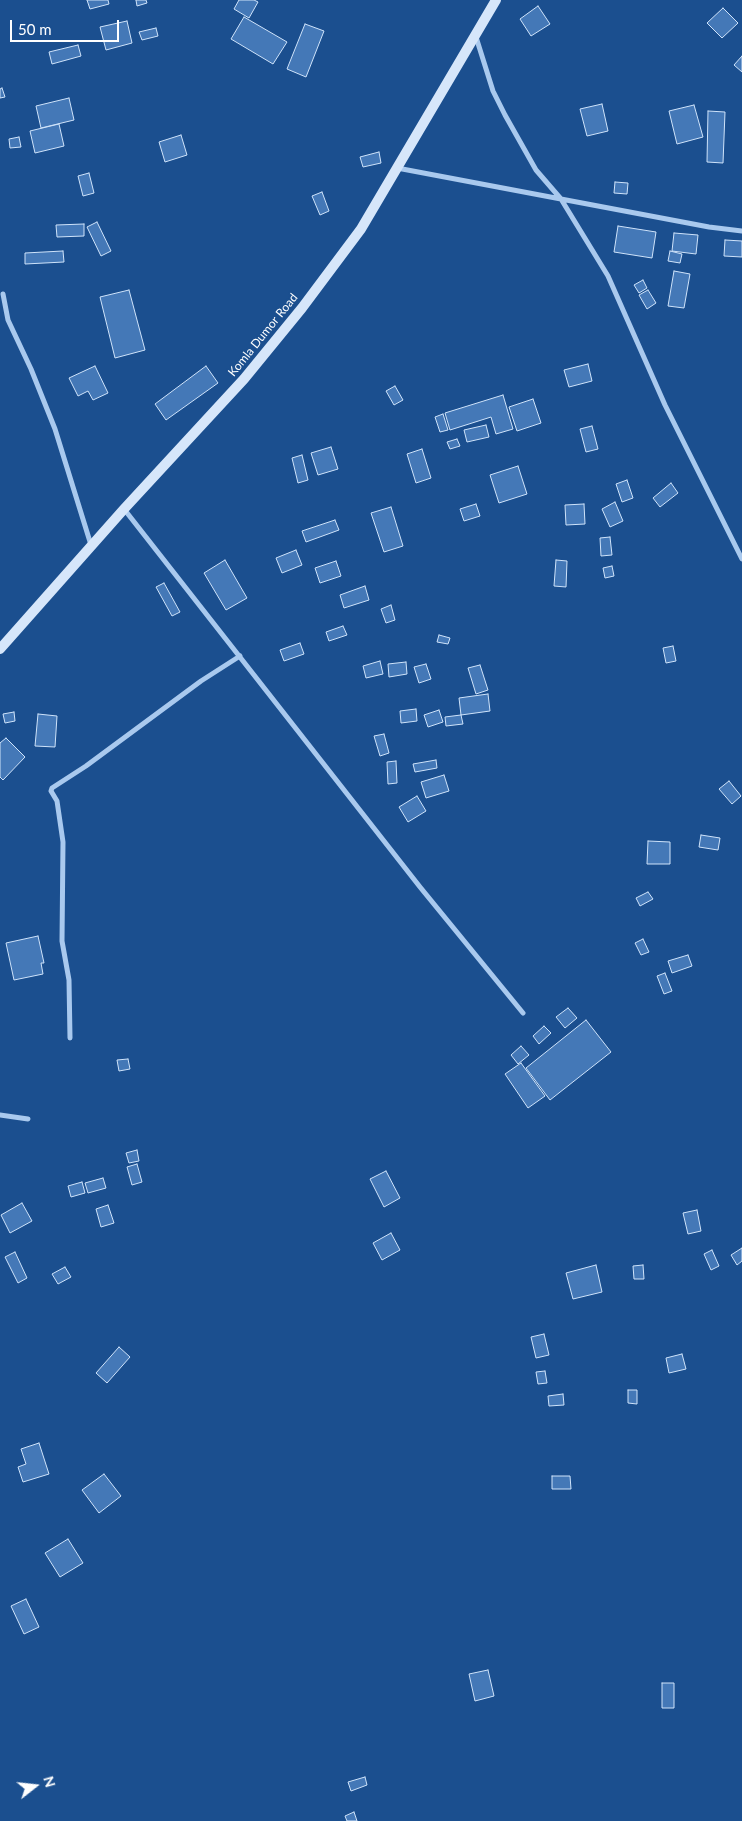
<!DOCTYPE html>
<html>
<head>
<meta charset="utf-8">
<style>
  body { margin:0 }
  #map { position:relative; width:742px; height:1821px; overflow:hidden; background:#1b4f8f; font-family:Lato,sans-serif }
  canvas { display:block }
  .north { position:absolute; left:10px; top:1761px; width:50px; height:50px; -webkit-text-stroke:4px #1b4f8f; paint-order:stroke; rotate:74deg; font-size:14px; font-weight:700; line-height:20px; text-align:center; color:#fff }
  .north::after { content:''; display:block; margin:auto; width:18px; height:22px; background:#fff; clip-path:polygon(50% 0,100% 100%,50% 72%,0 100%) }
  .scale { position:absolute; left:10px; top:20px; width:109px; height:22px; box-sizing:border-box; border:2px solid #fff; border-top:0; padding-left:6px; font-size:15px; line-height:18px; white-space:nowrap; color:#fff; -webkit-text-stroke:4px #1b4f8f; paint-order:stroke }
</style>
</head>
<body>
<div id="map">
<canvas width="742" height="1821"></canvas>
<div class="north">N</div>
<div class="scale">50 m</div>
</div>
<script>
const ctx = document.querySelector('canvas').getContext('2d');
ctx.lineJoin = 'round';
function fill(path, color) { ctx.fillStyle = color; ctx.fill(path, 'evenodd'); }
const toPath = rows => new Path2D(rows.map(r => 'M' + r).join(''));
function stroke(path, color, width, dash) { ctx.strokeStyle = color; ctx.lineWidth = width; ctx.lineCap = dash ? 'butt' : 'round'; ctx.setLineDash(dash || []); ctx.stroke(path); }
function drawText(font, color, halo, rows, align = 'center') {
  ctx.font = font + ' Lato,sans-serif'; ctx.lineWidth = 4; ctx.setLineDash([]); ctx.textBaseline = 'middle'; ctx.strokeStyle = halo; ctx.fillStyle = color; for (const [text, x, y, turn = 0] of rows) {
    ctx.save(); ctx.translate(x, y); ctx.rotate((+turn || 0) * Math.PI / 180); ctx.textAlign = isNaN(turn) ? turn : align; if (halo) ctx.strokeText(text, 0, 0); ctx.fillText(text, 0, 0); ctx.restore();
  }
}
const building = toPath([
  [87,0,108,0,109,4,90,9,87,0],
  [136,0,146,0,147,3,137,6,136,0],
  [239,0,254,0,258,2,249,18,234,9,239,0],
  [538,6,550,24,531,36,520,19,538,6],
  [723,8,738,23,722,38,707,23,723,8],
  [244,17,287,42,273,64,231,39,244,17],
  [127,21,132,43,106,50,100,27,127,21],
  [305,24,324,31,306,77,287,69,305,24],
  [156,28,158,36,142,40,139,32,156,28],
  [78,45,81,56,52,64,49,52,78,45],
  [742,56,742,72,734,65,742,56],
  [2,88,5,97,0,98,0,89,2,88],
  [69,98,74,120,41,128,36,106,69,98],
  [602,104,608,131,587,136,580,109,602,104],
  [694,105,703,137,677,144,669,111,694,105],
  [708,111,725,112,723,163,707,162,708,111],
  [59,124,64,146,35,153,30,131,59,124],
  [181,135,187,155,165,162,159,142,181,135],
  [19,137,21,147,10,148,9,139,19,137],
  [379,152,381,163,363,167,360,157,379,152],
  [89,173,94,193,83,196,78,176,89,173],
  [615,182,628,183,627,194,614,193,615,182],
  [322,192,329,211,320,215,312,196,322,192],
  [97,222,111,251,101,256,87,227,97,222],
  [84,224,84,236,57,237,56,225,84,224],
  [618,226,656,232,652,258,614,252,618,226],
  [674,233,698,235,696,254,672,251,674,233],
  [725,240,742,241,742,257,724,256,725,240],
  [63,251,64,262,25,264,25,253,63,251],
  [670,251,682,254,680,263,668,261,670,251],
  [674,271,690,274,684,308,668,306,674,271],
  [643,280,647,288,639,293,634,285,643,280],
  [129,290,145,350,115,358,100,297,129,290],
  [648,290,656,303,647,309,639,295,648,290],
  [588,364,592,381,569,387,564,370,588,364],
  [95,366,108,393,93,400,88,391,78,396,69,378,95,366],
  [206,366,218,383,166,420,155,404,206,366],
  [395,386,403,400,394,405,386,391,395,386],
  [503,395,513,429,496,434,491,417,450,430,445,413,503,395],
  [533,399,541,423,517,431,509,407,533,399],
  [443,414,448,430,440,432,435,417,443,414],
  [486,425,489,437,467,442,464,430,486,425],
  [592,426,598,449,586,452,580,429,592,426],
  [457,439,460,446,450,449,447,442,457,439],
  [331,447,338,469,318,475,311,453,331,447],
  [422,449,431,478,416,483,407,454,422,449],
  [302,455,308,480,298,483,292,458,302,455],
  [518,466,527,494,499,503,490,475,518,466],
  [627,480,633,498,622,502,616,484,627,480],
  [671,483,678,493,660,507,653,498,671,483],
  [615,502,623,521,610,527,602,509,615,502],
  [476,504,480,516,464,521,460,509,476,504],
  [584,504,585,524,566,525,565,505,584,504],
  [391,507,403,546,384,552,371,513,391,507],
  [335,520,339,530,306,542,302,531,335,520],
  [610,537,612,555,601,556,600,538,610,537],
  [296,550,302,565,282,573,276,558,296,550],
  [225,560,247,598,226,610,204,573,225,560],
  [556,560,567,561,566,587,554,586,556,560],
  [336,561,341,576,320,583,315,568,336,561],
  [612,566,614,576,605,578,603,568,612,566],
  [164,583,180,612,172,616,156,587,164,583],
  [365,586,369,600,344,608,340,595,365,586],
  [391,605,395,620,386,623,381,609,391,605],
  [343,626,347,635,329,641,326,632,343,626],
  [439,635,450,638,448,644,437,642,439,635],
  [300,643,304,654,284,661,280,650,300,643],
  [673,646,676,661,666,663,663,648,673,646],
  [380,661,383,674,366,678,363,666,380,661],
  [406,662,407,674,389,677,388,664,406,662],
  [426,664,431,679,419,683,414,667,426,664],
  [480,665,488,690,476,694,468,668,480,665],
  [488,694,490,711,461,715,459,698,488,694],
  [416,709,417,721,401,723,400,711,416,709],
  [439,710,443,722,428,727,424,715,439,710],
  [14,712,15,721,5,723,3,714,14,712],
  [38,714,57,716,55,747,35,746,38,714],
  [461,715,463,724,446,726,445,717,461,715],
  [384,734,389,753,380,756,374,736,384,734],
  [6,738,25,757,3,780,0,777,0,743,6,738],
  [436,760,437,768,415,772,413,764,436,760],
  [396,761,397,783,388,784,387,762,396,761],
  [444,775,449,791,426,798,421,782,444,775],
  [729,781,741,796,732,804,719,789,729,781],
  [417,796,426,811,408,822,399,807,417,796],
  [701,835,720,838,718,850,699,847,701,835],
  [648,841,670,842,670,864,647,864,648,841],
  [648,892,653,899,640,906,636,898,648,892],
  [38,936,44,963,41,963,43,974,14,980,6,943,38,936],
  [643,939,649,952,641,955,635,943,643,939],
  [688,955,692,966,672,973,668,961,688,955],
  [665,973,672,991,664,994,657,976,665,973],
  [568,1008,577,1018,565,1028,556,1017,568,1008],
  [586,1020,611,1052,550,1100,526,1068,586,1020],
  [544,1026,551,1033,539,1044,533,1036,544,1026],
  [521,1046,529,1055,518,1064,511,1055,521,1046],
  [128,1059,130,1069,119,1071,117,1060,128,1059],
  [521,1063,545,1096,528,1108,505,1074,521,1063],
  [137,1150,139,1161,129,1163,126,1153,137,1150],
  [137,1164,142,1182,132,1185,127,1167,137,1164],
  [386,1171,400,1198,384,1207,370,1179,386,1171],
  [103,1178,106,1188,88,1193,85,1183,103,1178],
  [82,1182,85,1193,71,1197,68,1186,82,1182],
  [22,1203,32,1221,10,1233,1,1215,22,1203],
  [108,1205,114,1223,101,1227,96,1209,108,1205],
  [697,1210,701,1231,688,1234,683,1213,697,1210],
  [391,1233,400,1250,382,1260,373,1243,391,1233],
  [742,1248,742,1261,737,1265,731,1255,742,1248],
  [712,1250,719,1266,711,1270,704,1254,712,1250],
  [15,1252,27,1278,18,1283,5,1257,15,1252],
  [596,1265,602,1292,573,1299,566,1273,596,1265],
  [643,1265,644,1279,634,1279,633,1266,643,1265],
  [65,1267,71,1277,58,1284,52,1274,65,1267],
  [544,1334,549,1355,536,1358,531,1337,544,1334],
  [119,1347,130,1357,107,1383,96,1373,119,1347],
  [682,1354,686,1369,669,1373,666,1358,682,1354],
  [545,1371,547,1383,538,1384,536,1372,545,1371],
  [628,1390,637,1390,637,1404,628,1403,628,1390],
  [563,1394,564,1405,549,1406,548,1396,563,1394],
  [39,1443,49,1474,23,1482,18,1467,26,1464,21,1449,39,1443],
  [104,1474,121,1496,99,1513,82,1490,104,1474],
  [552,1476,570,1476,571,1489,552,1489,552,1476],
  [68,1539,83,1563,60,1577,45,1553,68,1539],
  [26,1599,39,1627,24,1634,11,1606,26,1599],
  [488,1670,494,1696,475,1701,469,1674,488,1670],
  [662,1683,674,1683,674,1708,662,1708,662,1683],
  [365,1777,367,1785,351,1791,348,1782,365,1777],
  [354,1812,357,1821,347,1821,345,1816,354,1812]
]);
fill(building, '#4478b7');
stroke(building, '#cfe3fa', 1);
stroke(toPath([
  [476,37,493,91,505,115,536,170,561,199,608,276,665,405,742,559],
  [397,168,709,227,742,231],
  [3,294,8,320,31,369,55,429,91,545],
  [124,509,420,887,523,1013],
  [70,1038,69,980,62,941,63,842,57,801,51,791,52,788,86,766,201,681,240,656],
  [0,1115,28,1119]
]), '#a9c9ee', 5);
stroke(toPath([
  [0,649,124,509,244,379,302,308,361,229,496,0]
]), '#d6e6fa', 10);
drawText('12px', '#fff', '#1b4f8f', [
  ["Komla Dumor Road",263,335,-51]
]);
</script>
</body>
</html>
